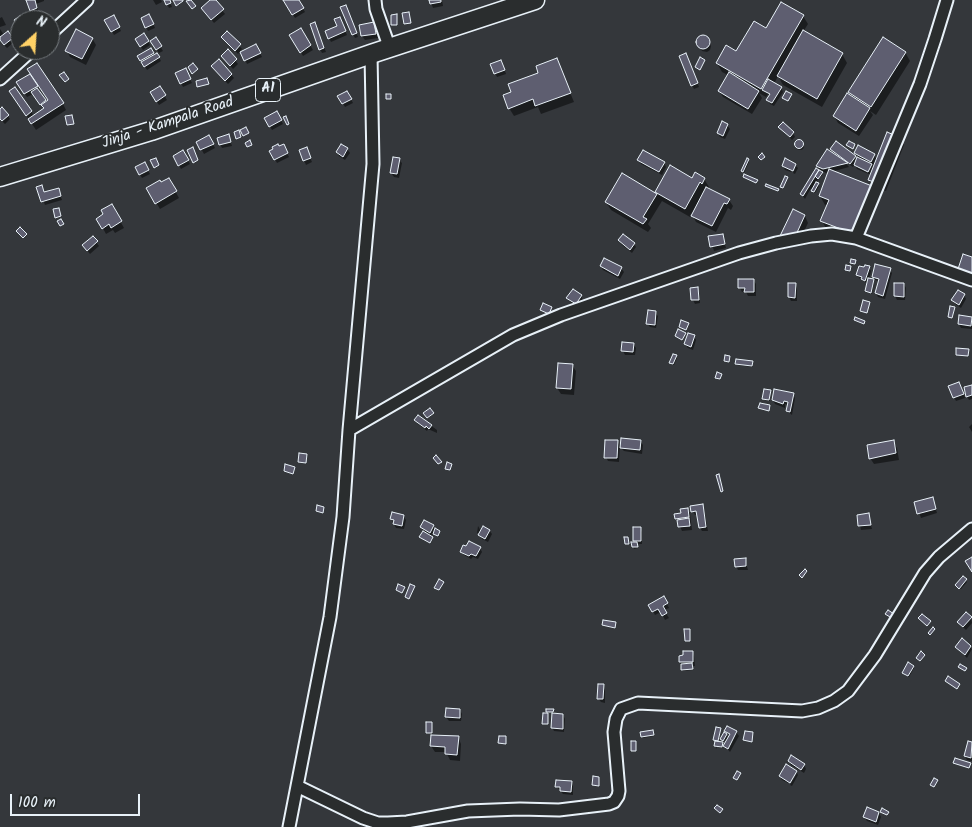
<!DOCTYPE html>
<html>
<head>
<meta charset="utf-8">
<style>
  body { margin:0 }
  #map { position:relative; width:972px; height:827px; overflow:hidden; background:#34373b; font-family:Kalam,sans-serif }
  canvas { display:block }
  .north { position:absolute; left:10px; top:10px; width:50px; height:50px; box-sizing:border-box; background:#2a2d2e; border:1px solid #767b7f; border-radius:50%; rotate:26deg; font-size:14px; font-weight:700; line-height:20px; text-align:center; color:#e8f1f8 }
  .north::after { content:''; display:block; margin:auto; width:18px; height:22px; background:#ffd166; clip-path:polygon(50% 0,100% 100%,50% 72%,0 100%) }
  .scale { position:absolute; left:10px; top:794px; width:130px; height:22px; box-sizing:border-box; border:2px solid #e8f1f8; border-top:0; padding-left:6px; font-size:15px; line-height:18px; white-space:nowrap; color:#e8f1f8; -webkit-text-stroke:4px #2a2d2e; paint-order:stroke }
</style>
</head>
<body>
<div id="map">
<canvas width="972" height="827"></canvas>
<div class="north">N</div>
<div class="scale">100 m</div>
</div>
<script>
const ctx = document.querySelector('canvas').getContext('2d');
ctx.lineJoin = 'round';
function fill(path, color) { ctx.fillStyle = color; ctx.fill(path, 'evenodd'); }
const toPath = rows => new Path2D(rows.map(r => 'M' + r).join(''));
function stroke(path, color, width, dash) { ctx.strokeStyle = color; ctx.lineWidth = width; ctx.lineCap = dash ? 'butt' : 'round'; ctx.setLineDash(dash || []); ctx.stroke(path); }
function drawText(font, color, halo, rows, align = 'center') {
  ctx.font = font + ' Kalam,sans-serif'; ctx.lineWidth = 4; ctx.setLineDash([]); ctx.textBaseline = 'middle'; ctx.strokeStyle = halo; ctx.fillStyle = color; for (const [text, x, y, turn = 0] of rows) {
    ctx.save(); ctx.translate(x, y); ctx.rotate((+turn || 0) * Math.PI / 180); ctx.textAlign = isNaN(turn) ? turn : align; if (halo) ctx.strokeText(text, 0, 0); ctx.fillText(text, 0, 0); ctx.restore();
  }
}
fill(toPath([
  [27,0,44,0,44,1,36,4,39,12,33,14],
  [153,0,161,0,162,2,156,5],
  [165,0,169,0,172,7,169,8],
  [212,0,214,0,225,14,214,23,205,12],
  [284,0,298,0,305,12,295,18],
  [430,0,442,0,443,6,433,8],
  [347,10,358,37,355,38,353,34],
  [803,16,808,24,803,32,842,54,847,63,822,107,783,85,778,76,774,84,781,88,783,92,774,106,770,104,768,100,770,96,768,94,766,97,759,93,762,98,752,114,723,97,719,91,728,75,722,72,717,63,737,53,766,30],
  [2,17,6,25,0,27,0,18],
  [114,17,121,31,114,35,106,20],
  [151,19,155,28,148,31,146,27],
  [341,22,347,35,331,42,329,38],
  [315,24,326,52,322,53,320,49],
  [374,24,378,38,365,40,362,36],
  [0,29,4,35,12,38,14,42,7,48,0,41],
  [301,30,313,50,303,56,291,35],
  [227,32,242,49,238,54,223,37],
  [144,35,150,45,143,50,136,40],
  [702,36,706,37,711,46,710,50,707,52,702,51,697,43,698,39],
  [92,38,96,45,86,65,70,57,67,51],
  [155,38,163,51,159,53,151,41],
  [256,45,262,57,247,64,242,52],
  [151,50,155,56,157,54,161,61,147,70,139,57],
  [228,51,238,64,233,69,225,60],
  [905,52,910,61,876,115,870,111,873,115,859,136,838,123,834,116,853,99,849,92],
  [556,59,574,102,541,114,538,107,514,116,509,108,513,93],
  [688,59,699,87,694,89,692,85],
  [219,61,234,78,228,84,215,70],
  [503,65,506,74,497,77,495,73],
  [187,74,192,83,183,87,181,83],
  [29,75,47,103,63,104,66,110,36,130,13,95,15,89,34,116,44,109,33,94,27,97,18,83],
  [160,88,167,100,159,105,151,93],
  [347,92,353,103,345,107,339,96],
  [0,111,8,116,10,119,5,124,0,119],
  [277,113,283,124,272,130,266,119],
  [727,125,730,129,725,139,720,137,718,133],
  [780,127,793,133,795,137,792,140],
  [209,137,215,148,204,154,198,143],
  [900,139,904,145,886,191,873,186,869,180,871,175,857,169,855,164,853,167,845,162,849,167,831,172,858,242,827,230,822,221,828,206,825,205,820,196,830,172,826,173,820,170,823,174,815,183,819,186,815,193,811,188,805,199,801,194,816,169,821,172,818,166,836,157,832,149,836,143,859,160,855,153,859,146,874,155,877,160],
  [230,140,232,146,222,148,220,144],
  '796 146a4 4 0 1 1 8 0a4 4 0 1 1-8 0Z',
  [283,146,289,157,277,163,271,152],
  [347,149,350,153,345,160,339,156,337,152],
  [183,151,190,164,181,169,174,156],
  [300,151,308,153,312,162,306,165],
  [399,160,402,163,399,178,394,177,391,173],
  [638,160,664,163,666,167,662,175,641,164],
  [748,160,749,162,744,173,742,171],
  [144,164,150,174,142,178,136,168],
  [794,165,791,172,785,170,783,166,795,165,796,165],
  [796,166,798,168,795,174,793,173],
  [671,167,692,179,704,179,709,187,708,189,729,200,733,206,731,210,728,208,716,232,696,222,691,213,690,217,662,201,648,224,651,228,648,232,611,210,606,202,655,194],
  [169,180,179,198,160,209,148,189],
  [38,188,44,194,58,189,62,200,45,205],
  [111,205,124,228,115,233,113,230,106,234,98,219,105,215],
  [794,211,805,216,808,223,799,242,785,242],
  [722,235,726,248,714,251,710,237],
  [93,238,99,246,90,254,86,249],
  [619,240,634,244,636,247,632,253,621,244],
  [601,266,621,268,624,272,620,279,603,270],
  [869,267,871,271,869,279,874,282,872,294,867,291,868,284,860,279,857,275],
  [890,270,892,273,885,299,878,297,876,293,880,281,875,280,873,276],
  [754,281,756,284,756,296,748,296,746,292,742,292,740,288],
  [795,284,797,288,797,301,791,301,789,297],
  [904,284,906,288,905,300,897,300,895,296],
  [697,289,699,292,700,303,695,304,693,300],
  [964,295,966,299,961,308,955,304,953,300],
  [581,296,583,300,578,307,570,302,568,298],
  [655,313,658,316,656,328,650,327,647,323],
  [972,318,972,329,961,328,959,324],
  [694,336,696,340,693,350,688,348,685,344],
  [633,344,636,348,635,355,625,355,623,351],
  [676,356,677,358,674,365,671,363],
  [736,363,752,363,753,364,752,367,737,365],
  [572,365,576,371,574,395,561,394,557,388],
  [972,386,972,399,969,400,967,396],
  [961,387,965,398,956,401,954,397],
  [770,391,770,401,764,400,763,399],
  [793,394,795,398,792,415,787,411,789,405,785,404,785,408,775,404,773,400],
  [418,416,437,430,437,433,428,429,427,431,418,424,416,420],
  [972,424,972,432,969,427],
  [640,441,643,445,642,454,624,451,621,448],
  [617,442,620,445,619,462,608,461,606,457],
  [893,442,897,448,899,460,874,464,870,458],
  [916,503,934,503,937,513,921,518],
  [702,506,704,509,708,531,702,531,700,528,698,515,695,515,693,511],
  [687,509,690,513,692,530,682,531,676,518],
  [868,515,872,529,861,530,858,516],
  [403,516,406,520,404,529,396,528,391,519],
  [433,526,440,533,439,537,434,532,431,537,433,539,431,543,421,537,424,532,421,527],
  [478,526,481,531,489,530,492,534,488,542,482,539,480,534,477,533],
  [640,528,642,532,642,544,637,544,638,548,634,549,633,544,636,543,634,540],
  [480,548,482,552,478,559,473,557,471,559,464,555,462,552],
  [745,560,748,570,738,570,736,566],
  [964,578,967,582,961,589,958,587],
  [664,598,669,608,664,610,669,618,665,620,661,612,655,615,650,605],
  [971,618,972,623,966,630,959,623],
  [615,623,615,629,603,625],
  [962,640,972,649,967,658,956,647],
  [692,652,694,656,695,666,693,666,693,670,683,671,680,661],
  [913,666,914,668,909,677,905,675,904,673],
  [603,686,605,690,605,703,601,702,598,698],
  [460,710,462,714,461,721,449,721,446,717],
  [553,710,554,714,563,715,565,719,564,732,554,731,552,727,553,713,547,712],
  [431,723,432,736,458,737,461,744,460,761,450,760,446,752,435,752,431,746,432,734,427,732],
  [720,729,718,743,722,743,722,748,717,747,716,749,715,739],
  [726,731,736,732,739,736,730,752,725,746,728,743,722,739,726,735,728,739,730,736],
  [654,733,654,736,643,738,642,736],
  [969,742,972,743,972,761,967,760,965,756],
  [789,761,804,765,806,769,804,773,791,765],
  [795,772,788,783,782,780,780,776],
  [797,773,798,775,792,786,790,785],
  [571,782,573,786,573,795,563,794,557,787],
  [868,809,879,813,881,817,878,825,867,821,864,817]
]), '#0007');
const building = toPath([
  [26,0,35,0,37,8,30,11,26,0],
  [164,0,170,0,171,3,166,5,164,0],
  [173,0,183,0,183,1,176,6,173,0],
  [191,0,196,6,192,9,186,1,191,0],
  [210,0,216,0,224,9,211,20,201,8,210,0],
  [283,0,299,0,304,8,292,15,283,0],
  [429,0,441,0,441,2,430,4,429,0],
  [781,2,804,15,761,89,716,63,726,45,736,51,754,21,766,28,781,2],
  [346,5,357,33,352,35,340,7,346,5],
  [409,12,411,23,404,24,402,13,409,12],
  [149,14,154,24,145,28,141,18,149,14],
  [397,14,397,25,391,25,391,15,397,14],
  [40,15,44,20,35,20,34,19,40,15],
  [114,15,120,27,111,32,104,20,114,15],
  [20,16,23,20,20,20,19,27,14,20,20,16],
  [340,17,346,31,328,39,325,31,337,26,334,19,340,17],
  [315,22,324,48,319,50,310,24,315,22],
  [374,22,376,34,361,36,359,25,374,22],
  [301,28,311,45,300,53,289,35,301,28],
  [76,29,93,38,82,59,65,51,76,29],
  [803,30,843,53,817,99,777,76,803,30],
  [8,31,13,38,4,45,0,40,0,37,8,31],
  [227,31,241,44,235,51,221,37,227,31],
  [144,33,149,41,140,47,135,39,144,33],
  '696 42a7 7 0 1 1 14 0a7 7 0 1 1-14 0Z',
  [156,37,162,46,156,50,150,41,156,37],
  [883,37,906,52,871,107,848,92,883,37],
  [256,44,261,53,244,61,240,52,256,44],
  [151,48,154,53,140,61,137,56,151,48],
  [228,49,237,59,230,66,221,56,228,49],
  [157,53,160,57,144,67,141,62,157,53],
  [686,53,698,83,691,86,679,56,686,53],
  [700,57,705,60,700,70,695,67,700,57],
  [557,58,571,93,535,106,533,99,508,109,503,95,511,92,508,84,538,73,536,66,557,58],
  [219,59,232,74,225,81,211,66,219,59],
  [501,60,505,70,494,74,490,64,501,60],
  [37,63,64,103,31,124,28,119,44,108,41,105,48,100,27,69,37,63],
  [193,63,198,69,192,74,188,67,193,63],
  [186,68,191,79,180,84,175,73,186,68],
  [64,72,69,79,65,82,59,75,64,72],
  [729,72,759,91,748,109,718,91,729,72],
  [30,74,38,86,24,94,16,82,30,74],
  [207,78,209,84,197,87,196,81,207,78],
  [768,79,782,87,772,103,766,100,770,94,762,90,768,79],
  [160,86,166,95,156,102,150,92,160,86],
  [15,87,32,111,26,116,9,91,15,87],
  [37,88,46,100,40,105,31,92,37,88],
  [347,91,352,99,342,104,337,96,347,91],
  [786,91,792,94,788,101,782,98,786,91],
  [847,93,870,108,856,131,833,116,847,93],
  [386,94,391,94,391,99,386,99,386,94],
  [2,107,9,115,2,121,0,119,0,109,2,107],
  [277,111,282,120,269,127,264,118,277,111],
  [72,115,74,124,67,125,65,116,72,115],
  [286,116,289,124,287,125,283,117,286,116],
  [722,121,728,124,723,136,717,133,722,121],
  [783,122,794,132,790,137,778,127,783,122],
  [246,127,249,133,243,136,240,130,246,127],
  [239,130,241,137,236,139,234,132,239,130],
  [887,132,901,138,883,185,868,180,887,132],
  [229,134,231,142,219,145,217,138,229,134],
  [209,135,214,144,200,150,196,142,209,135],
  '794.5 144a4.5 4.5 0 1 1 9 0a4.5 4.5 0 1 1-9 0Z',
  [250,140,252,145,247,147,245,143,250,140],
  [836,141,856,156,850,164,830,149,836,141],
  [849,141,855,144,853,149,846,145,849,141],
  [278,144,279,146,284,144,288,153,274,160,269,151,273,149,272,147,278,144],
  [341,144,348,148,343,157,336,152,341,144],
  [858,145,875,154,871,162,854,153,858,145],
  [193,147,198,160,193,163,187,150,193,147],
  [307,147,311,158,303,161,299,150,307,147],
  [827,149,848,163,823,169,816,166,827,149],
  [183,150,189,160,178,166,173,156,183,150],
  [643,150,665,162,659,172,637,160,643,150],
  [762,153,765,157,761,160,758,157,762,153],
  [393,157,400,158,397,174,390,173,393,157],
  [857,157,872,164,868,172,854,165,857,157],
  [156,158,159,165,154,168,150,160,156,158],
  [747,158,749,159,743,172,741,171,747,158],
  [785,158,796,164,793,171,782,166,785,158],
  [145,162,149,170,139,175,135,167,145,162],
  [670,165,692,178,695,172,705,178,702,184,700,182,685,209,655,192,670,165],
  [816,168,819,170,803,196,800,194,816,168],
  [829,169,872,186,854,234,820,221,829,200,819,196,829,169],
  [819,170,823,172,818,179,815,176,819,170],
  [622,173,657,194,643,217,647,219,643,224,605,202,622,173],
  [744,174,758,180,756,183,743,177,744,174],
  [785,176,788,177,783,188,780,187,785,176],
  [169,178,177,191,155,204,146,188,160,180,161,182,169,178],
  [816,182,819,183,814,192,811,191,816,182],
  [766,184,779,189,778,191,765,186,766,184],
  [42,185,44,192,59,188,61,196,41,202,36,187,42,185],
  [706,187,730,199,727,204,724,203,712,226,691,216,706,187],
  [112,204,122,221,111,228,109,224,102,229,96,219,103,214,101,210,112,204],
  [59,208,61,216,55,218,53,209,59,208],
  [793,209,805,215,795,237,790,234,787,239,780,236,793,209],
  [61,219,64,224,60,226,57,221,61,219],
  [20,227,27,234,23,238,16,231,20,227],
  [623,234,635,243,630,250,618,240,623,234],
  [723,234,725,244,710,247,708,236,723,234],
  [93,236,98,241,87,251,82,245,93,236],
  [963,254,972,257,972,274,958,269,963,254],
  [604,258,622,267,618,276,600,266,604,258],
  [851,259,856,260,855,264,850,263,851,259],
  [875,264,891,268,883,296,875,293,879,279,872,277,875,264],
  [846,265,851,266,850,271,845,270,846,265],
  [865,265,870,266,865,281,861,279,862,277,856,275,859,266,864,267,865,265],
  [868,278,874,279,871,293,865,291,868,278],
  [738,279,754,279,754,292,744,292,745,288,738,288,738,279],
  [788,283,796,283,795,298,788,297,788,283],
  [894,283,904,283,904,297,894,296,894,283],
  [698,287,699,300,691,300,690,288,698,287],
  [573,289,582,295,576,304,566,298,573,289],
  [958,290,965,294,959,305,951,300,958,290],
  [863,300,870,302,867,313,860,311,863,300],
  [543,303,552,307,549,314,540,310,543,303],
  [950,306,955,307,952,318,948,317,950,306],
  [648,310,656,311,655,325,646,324,648,310],
  [959,315,972,317,971,326,958,324,959,315],
  [855,317,865,321,864,324,854,320,855,317],
  [681,320,689,323,686,330,679,327,681,320],
  [678,329,686,333,682,340,675,336,678,329],
  [688,333,695,335,691,347,684,344,688,333],
  [622,342,634,343,633,352,621,351,622,342],
  [956,348,969,349,968,356,956,355,956,348],
  [673,354,677,355,673,364,669,363,673,354],
  [725,355,730,356,729,362,724,361,725,355],
  [736,359,753,361,752,366,735,364,736,359],
  [558,363,573,364,571,389,556,388,558,363],
  [717,372,722,374,720,379,715,378,717,372],
  [959,382,964,394,953,398,948,386,959,382],
  [972,385,972,395,966,397,964,387,972,385],
  [764,389,771,390,769,400,762,399,764,389],
  [774,389,794,393,790,412,786,411,788,402,784,401,783,404,772,400,774,389],
  [760,403,770,405,769,411,758,408,760,403],
  [430,408,434,413,427,418,423,413,430,408],
  [418,415,432,425,429,429,426,426,425,428,414,420,418,415],
  [621,438,641,440,640,450,620,448,621,438],
  [605,440,618,440,617,458,604,458,605,440],
  [894,440,896,453,869,459,867,445,894,440],
  [299,453,307,454,306,463,298,462,299,453],
  [436,455,442,462,438,464,433,458,436,455],
  [447,462,452,464,450,470,445,469,447,462],
  [285,464,295,467,293,474,284,471,285,464],
  [719,474,723,491,721,492,716,475,719,474],
  [933,497,936,509,917,514,914,502,933,497],
  [703,504,706,527,699,528,696,511,691,512,690,506,703,504],
  [317,505,324,507,323,513,316,511,317,505],
  [688,508,689,517,675,519,674,514,681,513,680,509,688,508],
  [392,512,404,515,402,526,393,524,394,520,390,519,392,512],
  [869,513,871,525,858,526,857,515,869,513],
  [689,518,690,526,678,527,677,520,689,518],
  [424,520,434,525,430,533,420,527,424,520],
  [483,526,490,530,485,539,478,535,483,526],
  [633,527,641,527,641,541,633,541,633,527],
  [435,528,440,531,438,536,433,534,435,528],
  [423,531,433,537,430,543,419,537,423,531],
  [624,537,628,537,629,544,625,544,624,537],
  [469,541,481,547,476,556,471,554,469,556,460,552,463,545,466,546,469,541],
  [631,542,637,542,638,547,632,547,631,542],
  [972,557,972,572,965,561,972,557],
  [746,558,746,566,735,567,734,559,746,558],
  [805,569,807,571,802,578,799,575,805,569],
  [963,576,967,579,959,589,955,585,963,576],
  [439,579,444,582,439,590,434,588,439,579],
  [398,584,405,587,402,593,396,590,398,584],
  [410,584,415,586,409,599,405,597,410,584],
  [664,596,668,603,663,606,667,613,662,616,658,609,652,612,648,605,664,596],
  [888,610,897,616,895,620,885,614,888,610],
  [966,612,972,617,963,627,957,622,966,612],
  [922,614,931,621,927,626,918,618,922,614],
  [603,620,616,622,615,628,602,625,603,620],
  [933,627,935,629,930,635,928,633,933,627],
  [684,629,690,629,690,641,685,641,684,629],
  [962,638,971,646,965,655,955,647,962,638],
  [683,651,693,651,693,662,679,662,679,656,683,655,683,651],
  [921,651,925,655,920,661,916,658,921,651],
  [908,662,914,666,908,676,902,673,908,662],
  [692,663,693,669,681,670,681,664,692,663],
  [960,664,967,668,965,671,958,667,960,664],
  [948,676,960,684,957,689,945,681,948,676],
  [598,684,604,684,603,699,597,699,598,684],
  [446,708,460,709,460,718,445,717,446,708],
  [546,709,554,709,553,712,546,712,546,709],
  [543,713,548,713,548,724,542,724,543,713],
  [552,713,563,714,563,729,551,728,552,713],
  [426,722,432,722,432,733,426,733,426,722],
  [727,726,737,731,728,749,723,746,730,734,724,731,727,726],
  [716,727,721,728,718,741,713,740,716,727],
  [653,730,654,735,641,737,640,732,653,730],
  [745,731,753,732,752,742,743,740,745,731],
  [724,732,727,734,723,741,720,739,724,732],
  [431,735,459,736,457,755,445,754,445,747,430,746,431,735],
  [499,736,506,736,506,744,498,743,499,736],
  [631,741,636,741,636,751,631,751,631,741],
  [715,741,723,742,722,747,714,746,715,741],
  [968,741,972,742,971,758,964,756,968,741],
  [791,755,805,764,801,770,788,761,791,755],
  [955,758,971,763,969,768,953,763,955,758],
  [786,764,797,771,790,783,779,776,786,764],
  [737,771,741,773,737,780,733,778,737,771],
  [593,776,599,777,599,786,592,785,593,776],
  [934,778,938,780,934,787,930,785,934,778],
  [556,780,572,781,571,792,560,791,560,787,555,787,556,780],
  [717,805,723,809,720,813,714,808,717,805],
  [867,807,879,812,876,822,863,817,867,807],
  [882,808,889,812,887,815,880,812,882,808]
]);
fill(building, '#5e5e70');
stroke(building, '#e8f1f8', 1);
const minor = toPath([
  [375,0,376,9,390,49],
  [50,34,87,0],
  [0,79,32,50],
  [856,238,920,84,935,39,947,0],
  [349,430,513,335,561,315,739,253,776,243,811,236,832,234,856,238,972,280],
  [297,786,363,818,378,823,388,823,407,822,468,811,520,809,559,810,609,804,614,802,618,796,619,791,614,732,616,719,621,709,638,703,802,711,818,708,834,701,848,691,875,655,925,573,939,557,972,529],
  [289,827,330,617,343,517,349,430,373,164,371,54]
]);
const highway = toPath([
  [0,177,151,131,371,54,535,0]
]);
stroke(minor, '#e8f1f8', 15);
stroke(highway, '#e8f1f8', 21);
stroke(minor, '#2a2d2e', 11);
stroke(highway, '#2a2d2e', 18);
for (const [x, y, w] of [
  [268,90,25]
]) { const box = new Path2D(); box.roundRect(x - w / 2, y - 11.5, w, 23, 4); ctx.fillStyle = '#2a2d2e'; ctx.fill(box); stroke(box, '#e8f1f8', 1); }
drawText('bold 14px', '#e8f1f8', null, [
  ["A1",268,90]
]);
drawText('15px', '#e8f1f8', '#2a2d2e', [
  ["Jinja - Kampala Road",168,124,-18]
]);
</script>
</body>
</html>
